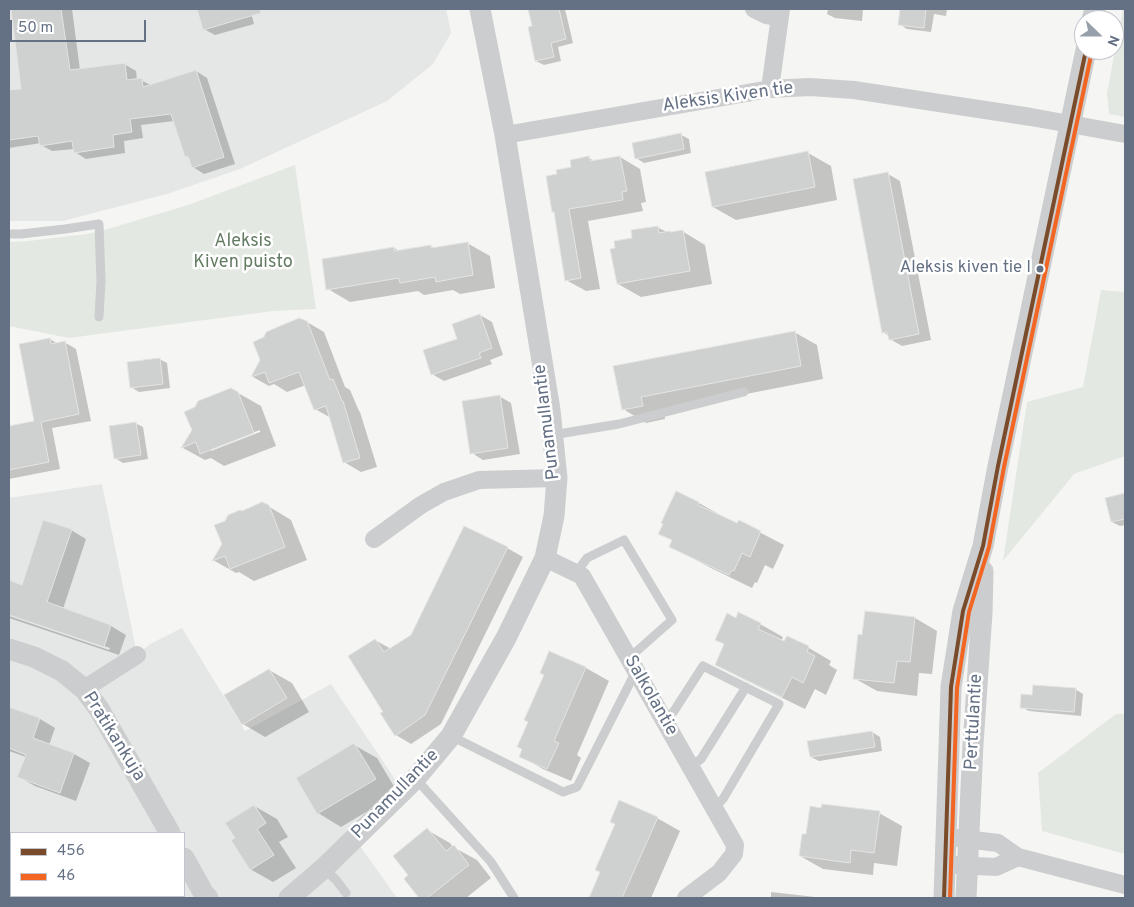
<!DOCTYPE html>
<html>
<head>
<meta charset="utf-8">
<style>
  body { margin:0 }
  #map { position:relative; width:1134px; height:907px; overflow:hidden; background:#f5f5f3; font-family:Overpass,sans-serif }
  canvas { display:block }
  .frame { position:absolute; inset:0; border:10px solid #647084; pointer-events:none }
  .legend { position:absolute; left:10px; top:832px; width:175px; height:65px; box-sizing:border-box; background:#fff; border:1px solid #c1c6ce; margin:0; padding:6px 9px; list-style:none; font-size:15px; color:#647084 }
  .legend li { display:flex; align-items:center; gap:10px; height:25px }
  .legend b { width:25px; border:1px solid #c1c6ce }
  .north { position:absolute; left:1074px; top:10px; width:50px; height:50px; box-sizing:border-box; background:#fff; border:1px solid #c1c6ce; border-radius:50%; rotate:112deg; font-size:14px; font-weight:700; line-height:20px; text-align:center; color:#647084 }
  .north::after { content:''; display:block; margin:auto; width:18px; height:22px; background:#979fab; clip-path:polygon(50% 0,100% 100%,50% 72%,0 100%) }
  .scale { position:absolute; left:10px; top:20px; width:136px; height:22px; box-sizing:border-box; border:2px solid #647084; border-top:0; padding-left:6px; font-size:15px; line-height:18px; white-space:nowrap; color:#647084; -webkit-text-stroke:4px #fff; paint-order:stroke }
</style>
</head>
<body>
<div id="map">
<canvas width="1134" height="907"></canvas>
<div class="frame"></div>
<ul class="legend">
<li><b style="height:6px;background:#7a4b2a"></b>456</li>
<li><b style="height:6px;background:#f26522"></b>46</li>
</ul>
<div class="north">N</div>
<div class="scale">50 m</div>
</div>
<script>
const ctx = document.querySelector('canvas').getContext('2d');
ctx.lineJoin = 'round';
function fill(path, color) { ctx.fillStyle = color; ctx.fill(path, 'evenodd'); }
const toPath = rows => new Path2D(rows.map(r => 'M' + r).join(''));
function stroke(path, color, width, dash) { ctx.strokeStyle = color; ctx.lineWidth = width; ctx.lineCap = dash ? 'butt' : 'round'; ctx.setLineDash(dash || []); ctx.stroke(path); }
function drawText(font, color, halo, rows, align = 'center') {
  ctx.font = font + ' Overpass,sans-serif'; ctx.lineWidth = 5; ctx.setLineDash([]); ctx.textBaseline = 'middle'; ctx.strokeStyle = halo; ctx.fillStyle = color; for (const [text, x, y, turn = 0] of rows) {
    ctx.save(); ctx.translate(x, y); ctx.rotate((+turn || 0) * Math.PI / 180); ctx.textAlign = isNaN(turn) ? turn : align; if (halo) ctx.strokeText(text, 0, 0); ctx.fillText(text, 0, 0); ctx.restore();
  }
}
fill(toPath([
  [9,9,446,9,451,33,433,64,387,101,240,169,167,194,63,221,9,221],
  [102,484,137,654,152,643,182,628,245,731,331,684,403,791,355,839,397,898,9,898,9,498],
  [11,833,184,833,184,896,11,896]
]), '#e5e6e6');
fill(toPath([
  [1123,9,1125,9,1125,117,1109,114,1107,93],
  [295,165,316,309,273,311,69,338,9,326,9,242,28,241,88,234,108,229,188,205],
  [1101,290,1125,292,1125,456,1074,474,1003,561,1027,402,1083,387],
  [1116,714,1125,714,1125,854,1042,831,1038,773]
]), '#e4e8e2');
fill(toPath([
  [12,9,72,9,80,70,124,64,136,71,137,80,141,80,152,86,196,71,207,78,235,164,204,174,193,167,190,159,186,156,174,121,141,125,143,138,124,141,125,153,86,159,75,152,75,149,52,151,41,145,41,143,9,148,9,92,23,90],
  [198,9,250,9,254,24,215,35,204,29],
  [529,9,565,9,573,43,558,47,561,61,544,65,536,61,533,27],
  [828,9,863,9,862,21,835,18,827,14],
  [899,9,947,9,946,16,934,14,931,32,907,29,899,24,901,9],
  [681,135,689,139,691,153,644,163,636,158],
  [808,153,831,166,837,200,736,220,713,207],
  [620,157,640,169,646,202,641,203,643,211,588,221,600,289,586,291,566,280,559,175,573,168,589,158,596,162],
  [888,174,900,181,931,340,902,346,890,339,889,336,883,332],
  [657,227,667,232,672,233,682,231,705,245,712,284,641,297,618,284,634,239],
  [467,243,490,256,495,288,460,294,453,290,424,295,418,291,350,302,328,289,394,248,399,251,430,246,435,248],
  [480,315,492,322,503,355,490,360,492,364,444,381,432,374,458,339],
  [307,322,324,332,345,387,350,390,359,411,360,412,377,467,361,472,344,462,331,418,315,409,306,385,287,392,274,384,269,386,253,377,262,360],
  [794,332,817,345,823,379,664,410,665,419,646,423,623,409,615,367],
  [50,339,58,344,64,342,76,349,91,421,52,428,60,469,9,479,9,427,36,422],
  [159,359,167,363,170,388,139,392,131,387],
  [238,393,261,406,276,446,224,466,211,458,205,460,183,448,193,430],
  [260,430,260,432,211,451,211,448],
  [499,396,511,403,520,454,483,460,472,453],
  [135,423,143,427,148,459,123,463,115,458],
  [676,493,699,503,738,525,740,522,784,545,773,569,765,565,757,583,755,582,752,588,711,568,670,546,673,541,660,533],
  [1125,495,1125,525,1120,526,1112,522,1107,499],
  [268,506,291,520,307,560,254,581,239,572,236,573,213,560],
  [71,530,86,539,63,609,111,626,126,635,119,655,9,618,9,616,109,650,110,648,9,614,9,582,22,586],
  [507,548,523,557,441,724,411,744,396,735,384,712,375,640,391,649,412,636],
  [739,614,760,624,783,637,781,641,785,643,787,638,809,648,831,661,829,665,837,670,826,695,815,689,805,709,739,677,716,664],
  [915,618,937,631,932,674,919,673,917,696,877,691,854,678,863,636],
  [550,653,586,668,609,681,577,755,581,758,571,781,543,769,520,756,545,674],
  [269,670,292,683,309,712,265,737,243,724],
  [1075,689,1083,694,1081,716,1029,711,1021,707,1033,696],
  [9,708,40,719,55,728,49,745,74,754,90,763,76,801,35,786,19,777,26,757,9,751],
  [872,732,880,737,882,751,819,761,811,757],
  [354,745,377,758,398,793,341,827,318,813,297,778],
  [254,806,277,819,288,837,279,842,296,868,273,882,250,869,236,838],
  [879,813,902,826,897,866,874,863,873,875,823,869,800,856],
  [657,818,680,831,651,898,595,898,591,896],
  [427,830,450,843,453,847,477,860,491,878,466,898,420,898,405,879,410,876],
  [771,892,824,898,771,898]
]), '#0003');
const building = toPath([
  [11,9,61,9,70,70,125,63,127,80,142,78,143,87,196,70,224,157,192,168,188,156,185,157,171,114,130,119,132,132,113,135,114,147,74,153,72,141,40,146,38,136,9,140,9,90,21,89,11,9],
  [197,9,260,9,261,13,203,30,197,9],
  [528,9,559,9,566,39,551,43,554,57,535,61,528,27,532,26,528,9],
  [900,9,926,9,924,28,898,25,900,9],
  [681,133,684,149,635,159,632,143,681,133],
  [808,151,815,187,712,207,705,172,808,151],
  [589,156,590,161,620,156,627,191,622,192,623,200,569,209,581,278,565,281,554,212,552,212,546,176,557,174,556,170,571,167,570,160,589,156],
  [888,172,919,334,889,340,887,332,882,333,853,179,888,172],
  [658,226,659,233,670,231,670,232,683,230,690,271,617,284,610,249,615,248,614,241,632,238,631,230,658,226],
  [468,242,473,275,436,282,435,277,400,283,399,278,326,290,322,259,394,247,394,251,431,245,431,248,468,242],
  [480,314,492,348,479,353,481,358,431,375,423,350,457,339,452,324,480,314],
  [299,318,307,321,330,380,333,379,342,401,343,401,360,458,343,463,326,406,314,410,299,372,269,383,265,372,251,377,260,360,253,342,264,337,266,332,299,318],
  [795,331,801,366,641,397,643,406,622,410,613,366,795,331],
  [50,338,51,344,65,341,79,414,41,422,49,462,9,470,9,426,34,421,19,344,50,338],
  [160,358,163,384,130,388,127,362,160,358],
  [231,388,238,392,254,433,200,454,196,442,181,448,192,430,184,412,195,407,198,401,231,388],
  [500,395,508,448,470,454,462,401,500,395],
  [136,422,141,455,114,459,109,426,136,422],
  [676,491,699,502,698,505,737,523,739,520,761,531,750,557,742,553,734,571,732,570,729,575,669,547,672,540,658,534,663,524,661,523,676,491],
  [1125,493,1125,519,1111,522,1105,498,1125,493],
  [262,502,269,505,285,547,230,569,225,556,212,561,222,544,214,525,225,521,228,515,240,510,242,511,262,502],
  [43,520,72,529,47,602,111,625,104,647,9,615,9,580,22,585,43,520],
  [464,526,508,547,425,715,395,736,380,713,383,712,348,656,375,639,384,652,411,635,464,526],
  [865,611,915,617,910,662,897,661,894,683,853,679,858,634,862,635,865,611],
  [738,612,761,623,758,629,784,641,787,636,809,646,807,652,815,656,803,683,792,677,782,697,715,665,724,644,715,640,727,613,736,618,738,612],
  [549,651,586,667,554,741,559,743,547,769,519,757,522,749,517,747,528,722,524,720,544,675,540,673,549,651],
  [269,669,287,698,242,725,224,695,269,669],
  [1033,685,1076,688,1074,712,1020,708,1021,694,1032,695,1033,685],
  [9,707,40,718,33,738,74,753,60,793,17,777,26,755,9,748,9,707],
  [872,731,875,747,810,757,807,741,872,731],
  [354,743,376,779,317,814,296,778,354,743],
  [619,800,658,817,622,898,589,898,600,872,595,870,615,824,610,822,619,800],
  [822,804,880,811,874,853,851,850,850,863,799,856,802,834,806,834,810,806,821,808,822,804],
  [254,805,266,823,257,829,274,855,250,870,231,840,235,838,225,823,254,805],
  [427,828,446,851,454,845,469,865,427,898,419,898,404,879,408,875,393,856,427,828]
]);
fill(building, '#cfd0d0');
stroke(building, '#e4e4e3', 1);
stroke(toPath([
  [9,234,21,234,65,229,99,224,101,281,99,317],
  [552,435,619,424,744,392],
  [576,573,587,558,624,540,672,620,629,658],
  [664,721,674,711,703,666,779,704,723,799,714,808],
  [451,736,563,792,577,787,636,671],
  [690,767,701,759,746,687],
  [416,779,491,862,514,898],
  [324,868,337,881,346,893]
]), '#cccdce', 9);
stroke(toPath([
  [754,9,766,15,780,17],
  [770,89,781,9],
  [505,135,770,89,810,87,854,90,1031,117,1125,134],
  [374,539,421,505,444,492,479,480,557,478],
  [545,558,582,576,735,845,734,854,719,873,686,898],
  [84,689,137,655],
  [957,838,998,843,1018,857,1125,885],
  [956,865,996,867,1018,857]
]), '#cccdce', 18);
stroke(toPath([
  [1092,20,1095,9],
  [9,649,34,657,62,671,84,689,99,709,170,833],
  [184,858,204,894,208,898],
  [289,898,324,868,403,791,415,779,451,736,506,638,545,558,554,516,557,478,550,410,505,135,480,9],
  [944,898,951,687,963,611,983,546,998,466,1086,50],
  [966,898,973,744,982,613,983,571]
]), '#cccdce', 21);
stroke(toPath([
  [944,898,951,687,963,611,983,546,998,466,1086,50]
]), '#7a4b2a', 4);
stroke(toPath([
  [950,898,957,688,969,612,989,547,1004,467,1092,51]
]), '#f26522', 4);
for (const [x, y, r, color] of [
  [1040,269,4.5,"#647084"]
]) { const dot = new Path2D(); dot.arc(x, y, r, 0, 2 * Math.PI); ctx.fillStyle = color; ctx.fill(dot); stroke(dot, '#fff', 2); }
drawText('17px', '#647084', '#fff', [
  ["Aleksis kiven tie I",1031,269]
], 'right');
drawText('18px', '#647084', '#fff', [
  ["Aleksis Kiven tie",728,98,-8],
  ["Punamullantie",548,422,-97],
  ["Salkolantie",650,696,60],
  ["Perttulantie",975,722,-87],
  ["Pratikankuja",113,737,58],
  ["Punamullantie",396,795,-46]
]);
drawText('18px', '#647b63', '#fff', [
  ["Aleksis",243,242],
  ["Kiven puisto",243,263]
]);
</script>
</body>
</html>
